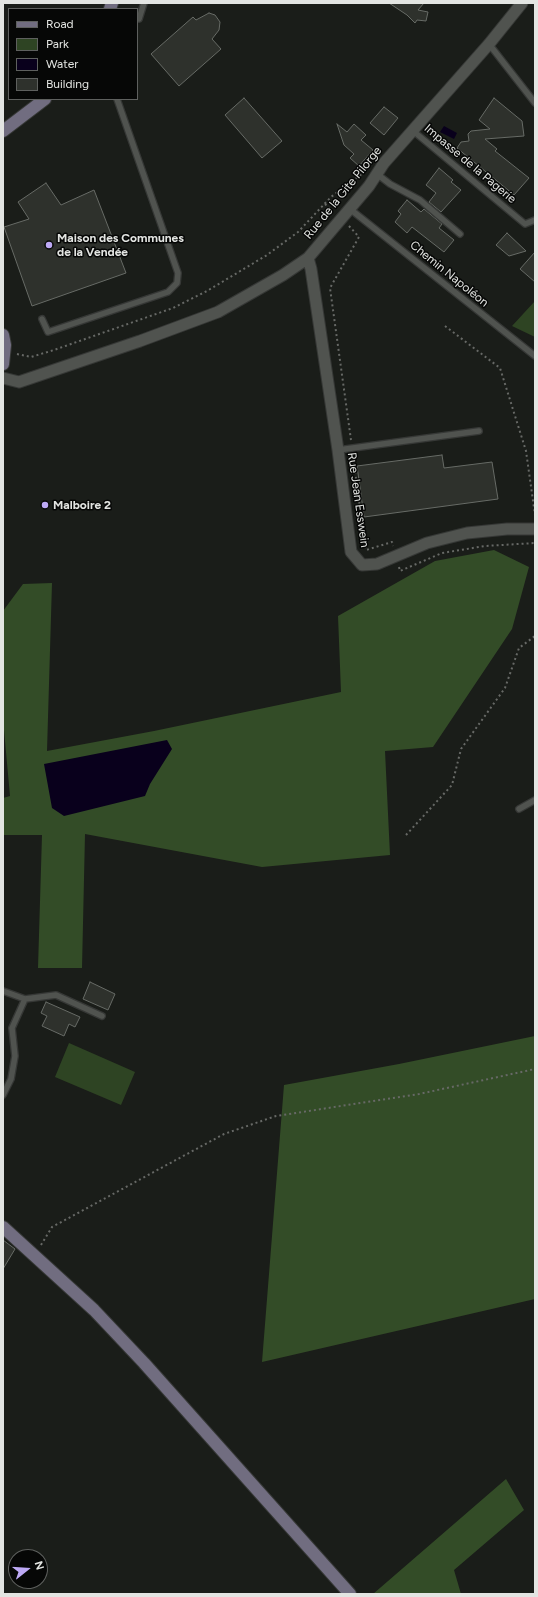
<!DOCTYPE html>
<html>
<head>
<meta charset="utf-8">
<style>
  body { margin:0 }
  #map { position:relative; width:538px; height:1597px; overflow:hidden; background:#1a1d19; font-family:Figtree,sans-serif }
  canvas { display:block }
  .frame { position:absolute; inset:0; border:4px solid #e3e5e2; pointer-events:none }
  .legend { position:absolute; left:8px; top:8px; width:130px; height:92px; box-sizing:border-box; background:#060706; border:1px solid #5e605e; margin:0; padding:5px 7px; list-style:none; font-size:12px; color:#e3e5e2 }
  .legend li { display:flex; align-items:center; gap:8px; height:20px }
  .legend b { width:20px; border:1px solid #5e605e }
  .north { position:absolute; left:8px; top:1549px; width:40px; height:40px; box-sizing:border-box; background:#060706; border:1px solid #5e605e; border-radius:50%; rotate:73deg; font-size:11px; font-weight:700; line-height:16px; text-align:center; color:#e3e5e2 }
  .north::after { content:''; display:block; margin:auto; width:14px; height:18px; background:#bda9f5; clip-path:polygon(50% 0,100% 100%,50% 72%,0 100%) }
</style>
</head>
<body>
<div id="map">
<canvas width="538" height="1597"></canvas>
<div class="frame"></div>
<ul class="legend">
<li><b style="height:5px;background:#716d80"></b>Road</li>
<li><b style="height:11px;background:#2e4423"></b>Park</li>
<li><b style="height:11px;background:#09001c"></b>Water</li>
<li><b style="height:11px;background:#2e312c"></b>Building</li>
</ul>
<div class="north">N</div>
</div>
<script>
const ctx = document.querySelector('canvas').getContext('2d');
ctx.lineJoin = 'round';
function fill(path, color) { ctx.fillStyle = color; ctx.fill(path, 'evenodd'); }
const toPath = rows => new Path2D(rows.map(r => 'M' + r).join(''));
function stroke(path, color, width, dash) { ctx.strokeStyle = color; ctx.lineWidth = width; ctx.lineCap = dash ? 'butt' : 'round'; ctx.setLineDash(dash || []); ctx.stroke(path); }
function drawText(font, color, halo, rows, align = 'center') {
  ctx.font = font + ' Figtree,sans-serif'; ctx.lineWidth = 3; ctx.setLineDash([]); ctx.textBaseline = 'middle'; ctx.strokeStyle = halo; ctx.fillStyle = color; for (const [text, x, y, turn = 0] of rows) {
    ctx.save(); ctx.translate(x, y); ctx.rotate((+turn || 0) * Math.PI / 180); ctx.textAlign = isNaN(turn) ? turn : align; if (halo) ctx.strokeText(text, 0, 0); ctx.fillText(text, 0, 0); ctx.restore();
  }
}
fill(toPath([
  [535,301,535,337,512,326],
  [69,1043,135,1072,121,1105,55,1077]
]), '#2e4423');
fill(toPath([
  [494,550,529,567,512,629,433,747,385,751,390,855,262,867,85,834,82,968,38,968,42,835,3,835,3,798,10,796,3,719,3,611,23,584,52,583,47,751,154,731,341,692,338,616,435,561],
  [535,1036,535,1299,262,1362,284,1085,399,1064],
  [506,1479,524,1510,454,1570,461,1594,373,1594]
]), '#334c27');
fill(toPath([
  [444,126,457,133,454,139,440,132],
  [167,740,172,749,150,784,145,796,64,816,52,808,44,764]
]), '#09001c');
const building = toPath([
  [389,3,424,3,418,10,428,12,426,21,417,20,415,23,407,15,389,3],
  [209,13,215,15,220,22,219,30,212,39,221,49,179,86,151,54,193,17,196,20,209,13],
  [244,98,282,141,262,158,225,115,244,98],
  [494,98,522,121,524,136,485,139,497,149,495,151,529,178,514,195,457,148,461,142,469,141,468,134,471,131,490,129,479,120,494,98],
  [384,107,398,118,384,135,370,123,384,107],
  [337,124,347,132,354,124,366,135,361,140,373,150,359,166,350,158,354,154,344,145,337,124],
  [439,168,453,180,451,182,461,190,441,212,429,202,436,193,426,185,439,168],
  [46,183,61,205,94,190,126,273,32,306,4,227,29,219,18,202,46,183],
  [407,200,421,212,424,209,442,224,439,228,454,240,444,252,412,227,407,233,395,222,401,214,398,211,407,200],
  [507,233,526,251,509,256,496,245,507,233],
  [535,252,535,282,520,269,535,252],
  [442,455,444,468,492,462,498,499,364,517,357,466,442,455],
  [90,982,115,994,108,1010,83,999,90,982],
  [46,1002,80,1017,75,1027,69,1024,64,1036,42,1026,47,1016,41,1013,46,1002],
  [3,1240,15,1249,3,1269,3,1240]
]);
fill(building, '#2e312c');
stroke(building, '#676b66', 1);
const lane = toPath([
  [139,19,144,3],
  [489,44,535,103],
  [412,130,525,224,535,220],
  [377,174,390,184,420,200,460,234],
  [350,209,535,356],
  [42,319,48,332,168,292,177,283,178,273,117,99],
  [338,450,479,431],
  [519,809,535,800],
  [3,991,25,999,56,995,102,1016],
  [3,1095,11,1079,15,1056,12,1028,25,999]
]);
const street = toPath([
  [308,258,311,269,338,450,351,552,362,565,377,564,427,543,467,533,507,529,535,529],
  [3,378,19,382,140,341,218,312,283,275,308,258,369,186,384,163,489,44,522,3]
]);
const secondary = toPath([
  [110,9,112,3],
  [3,131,45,99],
  [3,335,5,345,3,364],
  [3,1227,94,1310,144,1363,350,1594]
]);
stroke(lane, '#363836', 8);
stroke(street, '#363836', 13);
stroke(secondary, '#363836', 14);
stroke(toPath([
  [325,204,332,211],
  [349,226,359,237,330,288,351,440],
  [445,326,500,368,526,451,535,515],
  [17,354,31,357,54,350,173,308,207,291,267,255,298,232,331,197,363,173],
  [353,457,366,550,392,542,393,546],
  [399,567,400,571,442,553,485,546,535,543],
  [406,835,452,785,461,749,505,688,519,648,535,636],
  [41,1245,52,1227,224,1134,276,1116,419,1094,535,1069]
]), '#676966', 2, [2, 3]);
stroke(lane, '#50534f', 5.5);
stroke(street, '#50534f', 11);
stroke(secondary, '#716d80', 12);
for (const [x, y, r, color] of [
  [49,245,4,"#bda9f5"],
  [45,505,4,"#bda9f5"]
]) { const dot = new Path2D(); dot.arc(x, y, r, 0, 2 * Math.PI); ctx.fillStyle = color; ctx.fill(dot); stroke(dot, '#060706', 1.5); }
drawText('12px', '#e3e5e2', '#060706', [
  ["Impasse de la Pagerie",470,164,40],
  ["Rue de la Gite Pilorge",343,193,-51],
  ["Chemin Napoléon",449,274,39],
  ["Rue Jean Esswein",358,500,82]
]);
drawText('bold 12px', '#e3e5e2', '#060706', [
  ["Maison des Communes",57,238],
  ["de la Vendée",57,252],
  ["Malboire 2",53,505]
], 'left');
</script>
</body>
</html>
